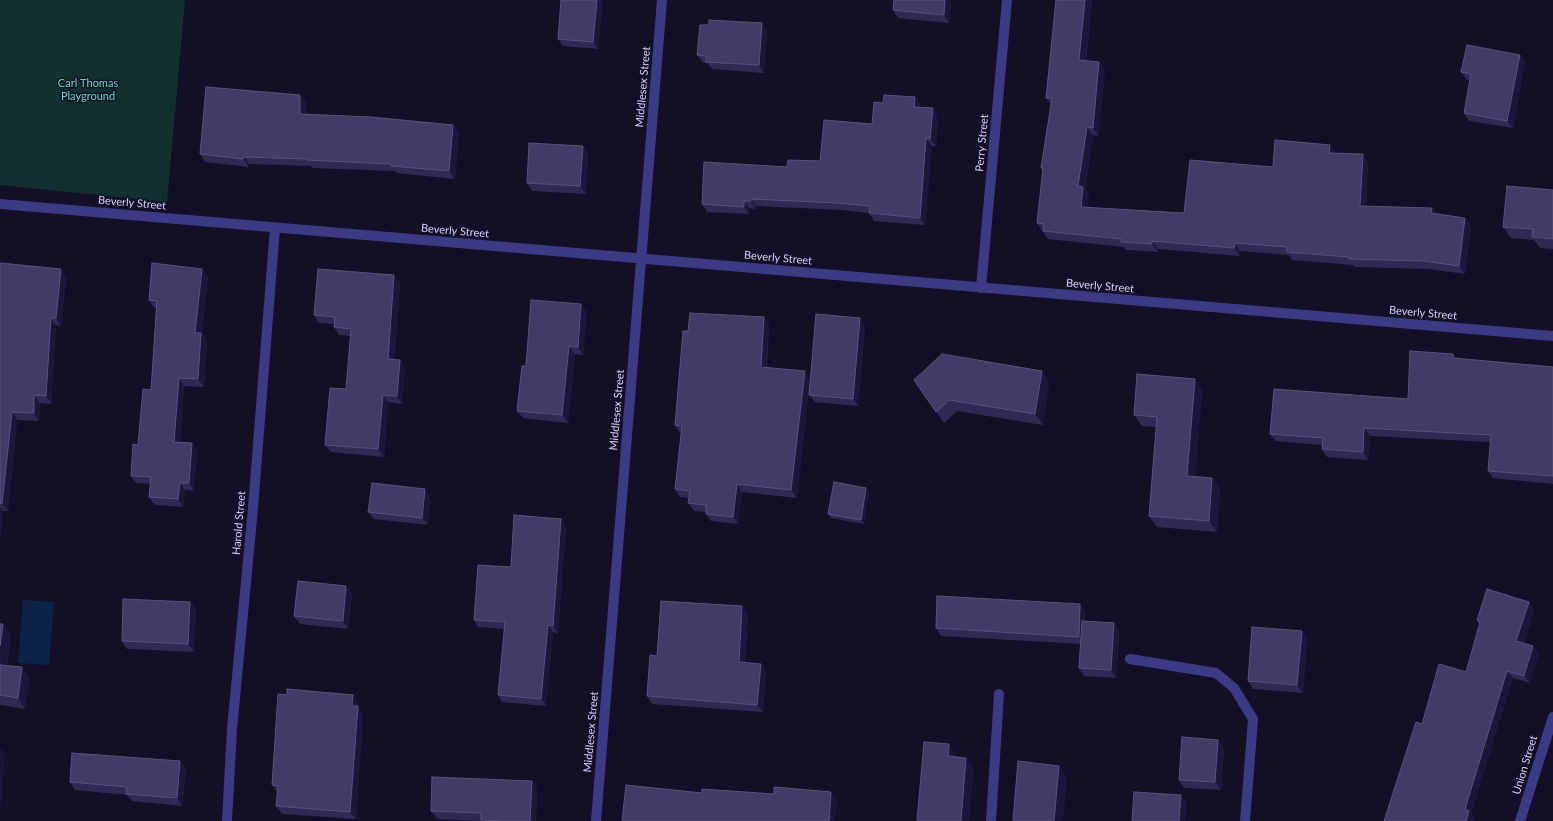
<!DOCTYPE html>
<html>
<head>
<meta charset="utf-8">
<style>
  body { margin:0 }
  canvas { display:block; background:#130f26 }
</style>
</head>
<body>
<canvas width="1553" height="821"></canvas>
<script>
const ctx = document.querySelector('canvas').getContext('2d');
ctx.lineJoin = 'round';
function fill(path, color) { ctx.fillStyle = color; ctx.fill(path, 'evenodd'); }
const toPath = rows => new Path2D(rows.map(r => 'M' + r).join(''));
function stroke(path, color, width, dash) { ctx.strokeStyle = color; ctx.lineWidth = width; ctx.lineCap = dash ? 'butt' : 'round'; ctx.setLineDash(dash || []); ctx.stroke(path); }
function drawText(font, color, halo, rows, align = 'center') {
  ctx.font = font + ' Lato,sans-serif'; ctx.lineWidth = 3; ctx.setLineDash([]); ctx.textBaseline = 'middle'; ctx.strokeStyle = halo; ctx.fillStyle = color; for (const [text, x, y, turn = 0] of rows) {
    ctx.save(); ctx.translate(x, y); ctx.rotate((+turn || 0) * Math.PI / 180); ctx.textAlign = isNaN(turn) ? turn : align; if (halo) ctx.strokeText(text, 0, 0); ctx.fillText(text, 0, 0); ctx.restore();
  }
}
fill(toPath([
  [0,0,185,0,167,202,0,185]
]), '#12302f');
fill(toPath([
  [23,600,54,602,49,665,18,663]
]), '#0c2248');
stroke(toPath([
  [1130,659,1216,673,1234,688,1253,719,1245,821],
  [991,821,999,694]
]), '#3d3a85', 10);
stroke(toPath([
  [0,204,1553,336],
  [981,288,1007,0],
  [227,821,232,729,253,508,275,228],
  [596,821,662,0],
  [1520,821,1553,717]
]), '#3d3a85', 10);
fill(toPath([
  [561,0,603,0,598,49,563,46,558,39],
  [894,0,951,0,949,23,898,18,893,10],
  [1056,0,1092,0,1086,61,1099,62,1105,70,1098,136,1093,135,1085,189,1089,195,1087,208,1184,213,1273,167,1330,145,1336,153,1368,162,1366,206,1432,208,1436,214,1465,218,1471,226,1465,274,1429,269,1354,267,1353,265,1292,260,1289,255,1240,251,1240,256,1158,249,1158,252,1126,250,1124,247,1048,239,1037,223,1043,171,1041,168,1051,104,1046,98],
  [767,31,764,73,712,69,707,63,703,63,697,55],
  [1520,55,1525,62,1513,128,1469,121,1464,113,1470,81,1467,80,1461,72],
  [300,95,306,103,305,114,453,125,459,133,455,179,396,173,395,171,312,168,311,166,249,164,249,167,205,162,200,154],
  [915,97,920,104,920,107,933,108,938,116,936,146,932,146,925,225,874,221,869,213,842,210,756,206,756,209,749,208,749,214,707,212,702,204,787,167,820,161,872,124,883,103],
  [583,146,588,154,586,194,532,191,527,183],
  [1553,190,1553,249,1540,248,1534,240,1511,238,1503,227],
  [0,263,61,269,66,277,61,326,56,325,51,404,40,403,39,421,17,420,8,511,3,511,0,539],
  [202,269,208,277,202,333,207,341,204,387,184,386,180,442,192,443,197,451,194,491,185,490,183,507,155,505,149,497,150,484,136,483,131,476,151,390,156,308,154,308,149,300],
  [400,283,394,360,400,360,405,368,402,404,388,402,384,457,331,452,325,445,346,389,351,336,339,335,334,327,334,324,319,323,314,315],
  [587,312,583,355,575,354,568,423,523,418,517,411,526,366],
  [769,324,767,368,810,379,797,498,742,492,738,524,711,521,706,514,706,512,694,511,688,503,689,498,680,497,675,489,681,433,680,433,675,425,688,331],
  [865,326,858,406,815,402,809,395],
  [1453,354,1457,358,1553,367,1553,484,1493,478,1488,471,1490,442,1370,436,1368,460,1327,457,1322,449,1322,445,1275,441,1270,434,1408,399],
  [914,380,1049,382,1043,425,957,411,944,423],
  [1202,390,1195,476,1212,478,1220,489,1217,532,1157,527,1149,516,1156,427,1142,426,1134,415],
  [869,492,864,524,831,518,828,514],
  [430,497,428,525,374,519,368,512],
  [566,526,558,633,553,632,546,706,502,702,498,695,504,629,478,627,474,620,511,567],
  [346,586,352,594,348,629,300,624,294,616],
  [190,602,196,609,194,652,127,649,122,641],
  [1080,604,1085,612,1085,621,1114,623,1119,631,1116,678,1084,676,1079,668,1081,644,941,636,936,628],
  [1534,610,1524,643,1533,646,1539,654,1530,683,1513,678,1471,813,1475,818,1474,821,1422,724,1466,672,1480,624,1477,620],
  [748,614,745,663,761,664,766,672,763,712,652,704,647,696,657,656],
  [0,624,3,624,11,635,7,666,22,667,29,678,25,709,0,705],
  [1302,631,1307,639,1303,693,1253,689,1248,681],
  [358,703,358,707,363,714,356,819,282,814,276,806,278,793,272,785],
  [1218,740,1224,748,1221,790,1184,788,1179,780],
  [180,761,186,769,182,806,132,801,127,795,75,790,70,782],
  [532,781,537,789,536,821,482,821,437,819,431,811]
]), '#312854');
fill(toPath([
  [597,0,603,0,598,49,593,42],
  [945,0,951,0,949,23,944,15],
  [1085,0,1092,0,1085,68,1079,60],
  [762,23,767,31,764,73,759,65],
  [1520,55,1525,62,1513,128,1507,121],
  [1099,62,1105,70,1098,136,1093,128],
  [300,95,306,103,305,122,300,114],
  [915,97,920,104,919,114,914,107],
  [933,108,938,116,936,146,930,139],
  [453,125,459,133,455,179,449,171],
  [1087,127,1093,135,1085,189,1089,195,1086,215,1081,207,1078,186],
  [926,138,932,146,925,225,920,218],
  [1330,145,1336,153,1335,161,1329,153],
  [583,146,588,154,586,194,580,186],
  [1363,154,1368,162,1366,214,1360,206],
  [244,157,249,164,249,167,243,159],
  [751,199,756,206,756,209,751,201],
  [744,201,749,208,749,214,744,207],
  [1432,208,1437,216,1431,213],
  [1465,218,1471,226,1465,274,1459,266],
  [1152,241,1158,249,1158,252,1152,244],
  [1235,243,1240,251,1240,256,1234,248],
  [61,269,66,277,61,326,56,318],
  [202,269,208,277,202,333,207,341,204,387,198,379,195,333],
  [394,275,400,283,393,367,388,359],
  [581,304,587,312,583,355,578,347],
  [764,317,769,324,766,375,761,367],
  [51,318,56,325,51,404,46,396],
  [860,318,865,326,858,406,853,399],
  [569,346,575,354,568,423,562,415],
  [1453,354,1459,361,1453,358],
  [400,360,405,368,402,404,397,396],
  [805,371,810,379,797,498,791,490],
  [1042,371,1049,382,1043,425,1035,414],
  [179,378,184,386,180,450,174,442],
  [1195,379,1202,390,1195,487,1187,476],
  [34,395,40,403,39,421,34,413],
  [383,395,388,402,384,457,378,449],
  [12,412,17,420,8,511,2,504],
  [1364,428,1370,436,1368,460,1363,452],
  [192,443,197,451,194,491,189,483],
  [1212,478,1220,489,1217,532,1209,521],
  [180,483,185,490,183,507,178,499],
  [737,484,742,492,738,524,733,517],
  [866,488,869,492,864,524,861,520],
  [425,489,430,497,428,525,422,518],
  [0,507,3,511,0,539],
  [561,519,566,526,558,633,553,626],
  [346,586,352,594,348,629,343,621],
  [190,602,196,609,194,652,188,644],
  [1529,602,1534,610,1522,649,1516,641],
  [1080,604,1085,612,1084,645,1079,637],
  [742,606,748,614,744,670,739,662],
  [1114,623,1119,631,1116,678,1111,670],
  [3,624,11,635,5,676,0,668,0,646],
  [548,625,553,632,546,706,541,699],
  [1302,631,1307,639,1303,693,1297,685],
  [1533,646,1539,654,1530,683,1524,676],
  [761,664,766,672,763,712,757,705],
  [22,667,29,678,25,709,18,698],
  [1507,671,1513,678,1471,813,1475,818,1474,821,1466,821,1465,809],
  [353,695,358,703,358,707,363,714,356,819,350,812,352,706],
  [1218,740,1224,748,1221,790,1215,782],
  [949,744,956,755,955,767,948,756],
  [0,748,5,755,1,808,0,807],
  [966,758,974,769,969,821,961,821],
  [180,761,186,769,182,806,177,798],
  [1059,766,1067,777,1063,821,1054,821],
  [532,781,537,789,536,821,530,821],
  [831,792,837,800,835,821,829,821],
  [1181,795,1187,803,1185,821,1179,821]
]), '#1d163a');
const building = toPath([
  [561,0,597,0,593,42,558,39,561,0],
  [894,0,945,0,944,15,893,10,894,0],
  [1056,0,1085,0,1079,60,1099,62,1093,128,1087,127,1078,186,1083,187,1081,207,1184,213,1190,160,1273,167,1275,140,1330,145,1329,153,1363,154,1360,206,1432,208,1431,213,1465,218,1459,266,1424,261,1349,259,1349,257,1287,252,1287,247,1235,243,1234,248,1152,241,1152,244,1121,242,1121,239,1043,231,1044,224,1037,223,1043,168,1041,168,1052,98,1046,98,1056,0],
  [709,20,762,23,759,65,706,62,706,56,697,55,700,25,709,25,709,20],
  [1467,45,1520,55,1507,121,1464,113,1471,74,1461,72,1467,45],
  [206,87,300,95,300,114,371,117,453,125,449,171,391,166,391,164,307,160,307,159,244,157,243,159,200,154,206,87],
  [884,95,915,97,914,107,933,108,930,139,926,138,920,218,869,213,870,206,837,203,751,199,751,201,744,201,744,207,702,204,704,162,787,167,788,160,820,161,824,120,872,124,874,102,883,103,884,95],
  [529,143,583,146,580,186,527,183,529,143],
  [1507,186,1553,190,1553,239,1532,237,1533,229,1503,227,1507,186],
  [0,263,61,269,56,318,51,318,46,396,34,395,34,413,12,412,2,504,0,503,0,263],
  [152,263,202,269,195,333,201,333,198,379,179,378,174,442,192,443,189,483,180,483,178,499,149,497,151,477,131,476,133,444,138,445,143,389,151,390,157,301,149,300,152,263],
  [318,269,394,275,388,359,400,360,397,396,383,395,378,449,325,445,330,388,346,389,351,329,334,327,335,317,314,315,318,269],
  [531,300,581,304,578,347,569,346,562,415,517,411,522,366,526,366,531,300],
  [690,313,764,317,761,367,805,371,791,490,737,484,733,517,706,514,706,505,688,503,690,491,675,489,682,426,675,425,683,331,688,331,690,313],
  [816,314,860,318,853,399,809,395,816,314],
  [1410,351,1453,354,1453,358,1553,367,1553,476,1488,471,1491,435,1364,428,1363,452,1322,449,1323,438,1270,434,1274,389,1408,399,1410,351],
  [942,354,1042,371,1035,414,949,400,936,412,914,380,942,354],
  [1137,374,1195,379,1187,476,1212,478,1209,521,1149,516,1157,417,1134,415,1137,374],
  [834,482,866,488,861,520,828,514,834,482],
  [372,483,425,489,422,518,368,512,372,483],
  [514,515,561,519,553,626,548,625,541,699,498,695,505,622,474,620,478,565,511,567,514,515],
  [298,581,346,586,343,621,294,616,298,581],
  [1487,589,1529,602,1516,641,1533,646,1524,676,1507,671,1465,809,1469,811,1466,821,1384,821,1416,722,1422,724,1439,664,1466,672,1480,622,1477,620,1487,589],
  [937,596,1080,604,1079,637,936,628,937,596],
  [123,599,190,602,188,644,122,641,123,599],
  [661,601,742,606,739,662,761,664,757,705,647,696,650,655,657,656,661,601],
  [1082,621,1114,623,1111,670,1079,668,1082,621],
  [0,624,3,624,0,646,0,624],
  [1252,627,1302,631,1297,685,1248,681,1252,627],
  [0,665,22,667,18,698,0,695,0,665],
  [287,689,353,695,352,706,358,706,350,812,276,806,278,786,272,785,278,694,287,695,287,689],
  [1182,737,1218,740,1215,782,1179,780,1182,737],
  [924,742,949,744,948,756,966,758,961,821,917,821,924,742],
  [72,753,180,761,177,798,126,794,127,787,70,782,72,753],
  [1018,761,1059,766,1054,821,1013,821,1018,761],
  [432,777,532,781,530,821,505,821,481,820,481,813,431,811,432,777],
  [626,785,702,793,702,789,774,794,774,787,831,792,829,821,622,821,626,785],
  [1134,792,1181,795,1179,821,1132,821,1134,792]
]);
fill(building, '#433a66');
stroke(building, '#5a527e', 1);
drawText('11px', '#5fe0c0', '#130f26', [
  ["Carl Thomas",88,83],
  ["Playground",88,96]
]);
drawText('11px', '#d9d4ff', '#130f26', [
  ["Middlesex Street",643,87,-85],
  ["Perry Street",982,143,-85],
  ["Beverly Street",132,203,5],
  ["Beverly Street",455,231,5],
  ["Beverly Street",778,258,5],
  ["Beverly Street",1100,286,5],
  ["Beverly Street",1423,313,5],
  ["Middlesex Street",617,410,-85],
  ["Harold Street",239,523,-85],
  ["Middlesex Street",591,732,-85],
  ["Union Street",1525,765,-73]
]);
</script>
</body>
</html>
